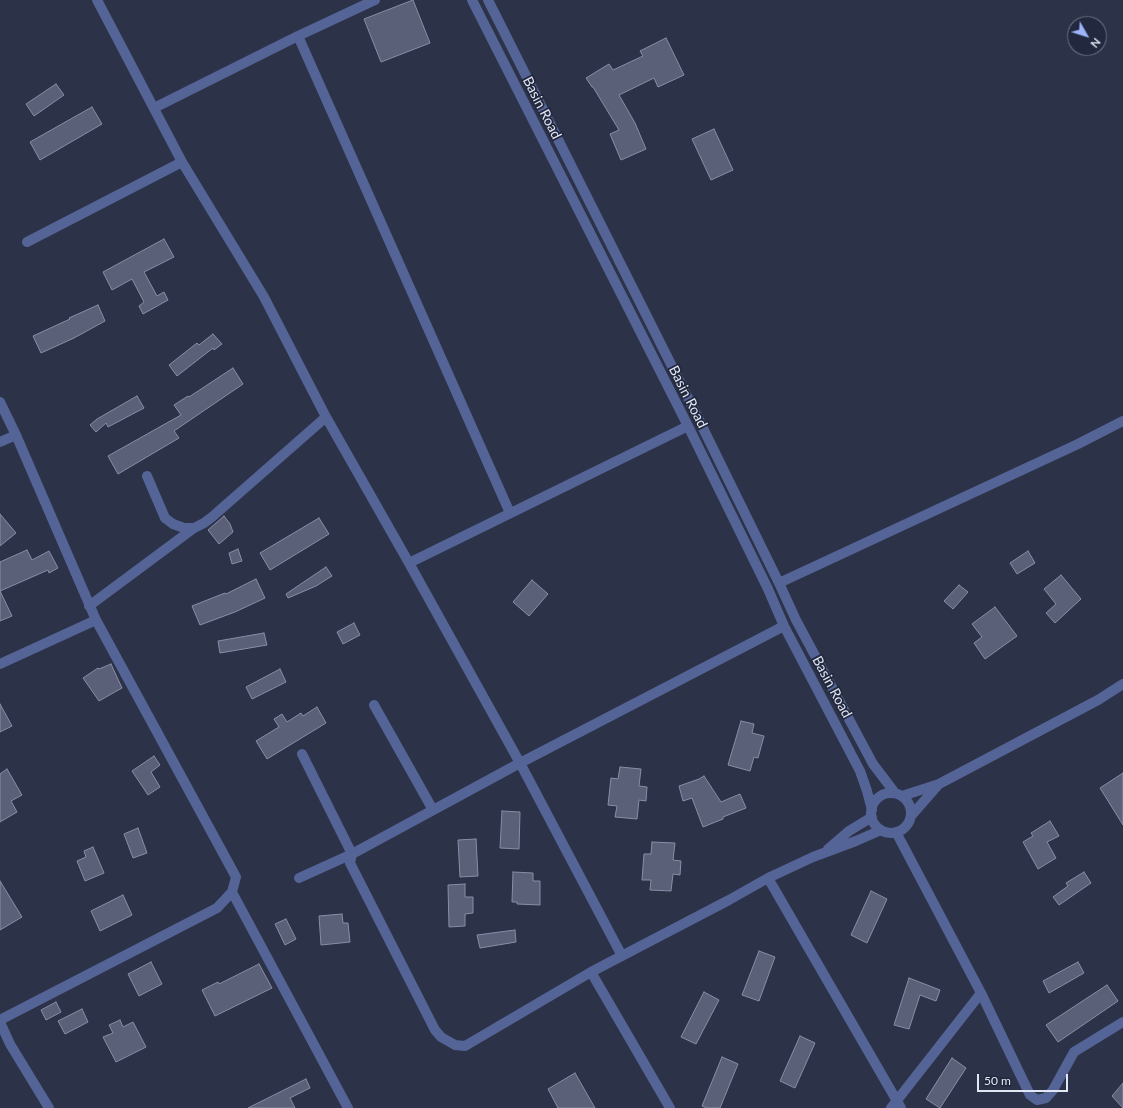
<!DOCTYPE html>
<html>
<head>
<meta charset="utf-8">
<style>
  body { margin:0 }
  #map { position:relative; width:1123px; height:1108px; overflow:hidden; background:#2c3247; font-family:Lato,sans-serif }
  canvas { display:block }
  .north { position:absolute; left:1067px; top:16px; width:40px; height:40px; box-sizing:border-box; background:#22283d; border:1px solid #6f7487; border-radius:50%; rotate:129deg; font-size:11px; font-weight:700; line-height:16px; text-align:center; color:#e2e7f5 }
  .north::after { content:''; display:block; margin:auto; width:14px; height:18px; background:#9db4fd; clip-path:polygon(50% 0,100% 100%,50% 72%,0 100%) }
  .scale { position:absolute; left:977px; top:1074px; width:91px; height:18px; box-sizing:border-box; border:2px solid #e2e7f5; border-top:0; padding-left:5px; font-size:12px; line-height:14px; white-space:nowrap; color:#e2e7f5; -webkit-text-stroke:3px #22283d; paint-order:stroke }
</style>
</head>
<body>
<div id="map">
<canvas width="1123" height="1108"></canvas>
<div class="north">N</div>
<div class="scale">50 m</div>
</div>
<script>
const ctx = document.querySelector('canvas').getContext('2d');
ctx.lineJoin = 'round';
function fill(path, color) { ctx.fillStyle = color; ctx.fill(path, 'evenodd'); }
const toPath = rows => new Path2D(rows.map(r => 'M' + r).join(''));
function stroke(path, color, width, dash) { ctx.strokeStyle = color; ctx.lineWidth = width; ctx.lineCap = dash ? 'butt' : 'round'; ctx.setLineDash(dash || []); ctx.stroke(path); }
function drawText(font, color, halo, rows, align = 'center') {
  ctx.font = font + ' Lato,sans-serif'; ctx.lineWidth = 3.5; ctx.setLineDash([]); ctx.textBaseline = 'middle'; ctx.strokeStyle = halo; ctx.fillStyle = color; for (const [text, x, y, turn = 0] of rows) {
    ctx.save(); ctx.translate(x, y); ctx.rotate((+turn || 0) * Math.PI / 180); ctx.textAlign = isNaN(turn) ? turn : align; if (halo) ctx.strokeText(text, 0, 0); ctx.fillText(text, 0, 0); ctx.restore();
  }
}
const building = toPath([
  [413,0,430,43,381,62,364,19,413,0],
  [666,38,684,75,658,87,654,78,619,95,635,123,646,149,621,160,610,134,619,130,593,87,592,87,586,78,609,64,613,70,643,56,640,51,666,38],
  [56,84,64,95,34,116,26,104,56,84],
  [92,107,102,124,40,160,30,142,92,107],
  [714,129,733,170,711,180,692,139,714,129],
  [164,239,174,257,144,272,157,296,164,292,168,300,143,314,139,306,144,302,132,279,112,290,103,272,164,239],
  [98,305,105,321,74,338,41,353,33,336,70,319,69,318,98,305],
  [213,334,222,344,214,350,213,348,177,376,169,365,197,343,199,345,213,334],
  [233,368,243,384,174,431,179,438,118,474,108,456,181,415,174,405,188,396,189,397,233,368],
  [137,396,144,408,108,427,106,423,96,432,90,425,97,419,137,396],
  [0,514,16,533,0,546,0,514],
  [224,516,230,524,233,532,219,544,208,530,224,516],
  [319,518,329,534,270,570,260,553,319,518],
  [238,549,242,561,232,564,229,553,238,549],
  [27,550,32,560,49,551,58,568,49,573,48,570,0,591,12,616,0,621,0,562,27,550],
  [1028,551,1035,563,1017,574,1010,563,1028,551],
  [326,567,332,576,316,586,288,598,286,594,326,567],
  [1061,575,1081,599,1055,623,1046,613,1056,604,1044,589,1061,575],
  [256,579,265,598,235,612,200,625,192,606,225,593,226,594,256,579],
  [532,580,548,594,529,616,513,602,532,580],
  [959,585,968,592,953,609,944,601,959,585],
  [995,607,1017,636,985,659,974,643,982,637,972,624,995,607],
  [354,623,360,635,343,644,337,632,354,623],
  [264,633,267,645,220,653,218,641,264,633],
  [111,664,122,688,99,701,83,678,98,668,99,669,111,664],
  [280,669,286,682,252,699,246,687,280,669],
  [0,704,12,726,0,732,0,704],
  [317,707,326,723,267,759,256,741,279,727,274,719,282,714,287,722,301,713,303,716,317,707],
  [741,721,754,724,752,733,764,736,758,758,754,757,750,771,728,765,741,721],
  [154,756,160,765,151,772,160,787,148,795,132,771,154,756],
  [620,767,641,769,639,786,647,787,646,801,639,800,637,819,615,817,617,806,608,805,611,778,618,779,620,767],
  [7,769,22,795,11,801,17,812,0,822,0,774,7,769],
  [1123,773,1123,825,1100,788,1123,773],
  [704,776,721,802,740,794,746,808,723,817,723,819,703,827,692,798,683,801,679,786,699,779,704,776],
  [502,811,520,812,519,849,500,848,502,811],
  [1050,821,1059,836,1047,842,1056,858,1038,869,1023,842,1033,836,1031,833,1050,821],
  [138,828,147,853,133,858,124,834,138,828],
  [476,839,478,876,460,877,458,840,476,839],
  [652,842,675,843,673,860,681,861,680,875,673,874,671,891,650,890,651,880,642,880,644,854,651,854,652,842],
  [93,847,104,873,85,881,77,861,86,857,84,851,93,847],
  [513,872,533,873,533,881,540,881,540,905,517,904,517,902,512,902,513,872],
  [1084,872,1091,883,1059,905,1053,897,1068,886,1066,883,1084,872],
  [0,881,22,917,0,930,0,881],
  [465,884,465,897,473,897,473,913,465,914,465,926,449,927,448,885,465,884],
  [871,891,887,899,867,943,851,935,871,891],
  [123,895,132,915,100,931,91,911,123,895],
  [342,914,343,923,348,923,350,942,321,945,319,916,342,914],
  [286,919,296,939,285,945,275,924,286,919],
  [515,930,516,942,480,948,477,935,515,930],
  [759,951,775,957,759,1001,742,995,759,951],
  [151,962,162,984,139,996,128,974,151,962],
  [1078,962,1084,973,1049,993,1043,981,1078,962],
  [259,964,272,988,215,1016,202,990,218,982,219,984,259,964],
  [909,978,940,990,936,1001,920,995,909,1029,894,1025,909,978],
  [1107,985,1118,1001,1058,1042,1046,1025,1107,985],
  [704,992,719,1000,696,1044,681,1037,704,992],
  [56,1002,61,1012,46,1020,41,1010,56,1002],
  [82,1009,88,1022,65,1034,58,1021,82,1009],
  [120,1020,123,1027,133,1022,146,1047,116,1062,103,1037,113,1033,109,1025,120,1020],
  [800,1036,815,1043,795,1088,780,1081,800,1036],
  [722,1057,738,1064,720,1108,707,1108,702,1106,722,1057],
  [952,1058,966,1068,940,1108,926,1099,952,1058],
  [575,1073,595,1108,558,1108,548,1089,575,1073],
  [306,1079,310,1088,290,1098,295,1108,248,1108,306,1079],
  [1123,1083,1123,1108,1112,1096,1123,1083]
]);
fill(building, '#596078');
stroke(building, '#878fa8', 1);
stroke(toPath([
  [97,0,182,162,264,297,326,417,409,563,520,763,622,956],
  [472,0,688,426,768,589,784,626,860,771,867,791,872,810],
  [488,0,699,420,779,583,796,620,873,764,895,793],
  [298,36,510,513],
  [154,108,298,36,375,0],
  [27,242,182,162],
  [0,402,16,435,96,620,236,877,232,892,217,908,0,1020],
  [0,442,16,435],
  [147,476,165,518,173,524,184,528,194,528,204,523,212,517,326,417],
  [409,563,688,426],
  [779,583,1078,444,1123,421],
  [89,606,194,528],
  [0,664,96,620],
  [374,705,433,810],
  [302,754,352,854,350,863,435,1030,441,1037,455,1045,465,1046,591,972,729,900,768,878,813,857,856,841,881,830],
  '871 813a20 20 0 1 1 40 0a20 20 0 1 1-40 0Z',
  [902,796,939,784,1098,700,1123,684],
  [911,816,939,784],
  [896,832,981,993,1030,1095,1037,1100,1046,1098,1053,1090,1074,1052,1123,1022],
  [828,849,849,831,872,817],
  [299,878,352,854,520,763,784,626],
  [768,878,901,1108],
  [232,892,348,1108],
  [591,972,670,1108],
  [0,1022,10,1044,49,1108],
  [891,1108,981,993]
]), '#556497', 10);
drawText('14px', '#e2e7f5', '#22283d', [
  ["Basin Road",542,108,63],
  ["Basin Road",688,397,63],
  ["Basin Road",832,687,62]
]);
</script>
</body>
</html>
